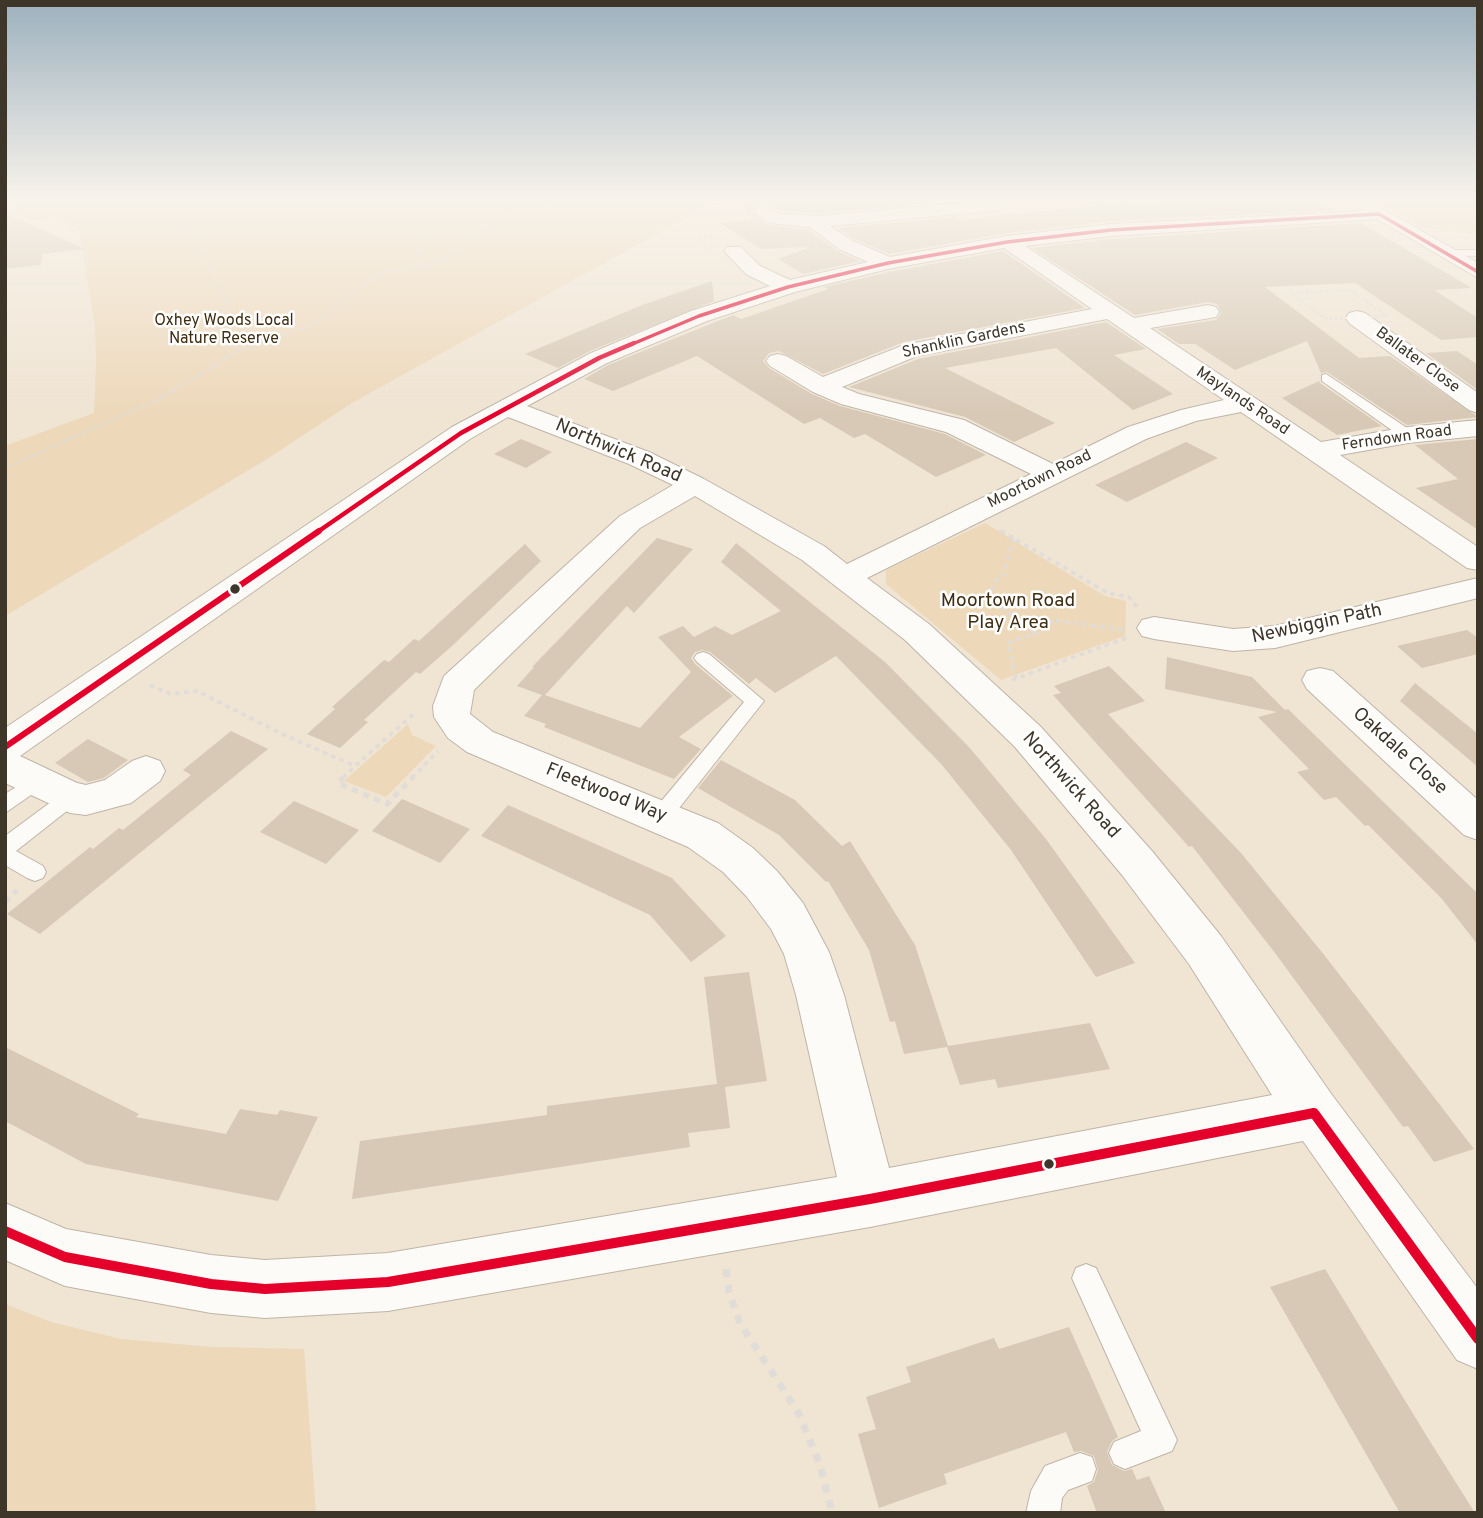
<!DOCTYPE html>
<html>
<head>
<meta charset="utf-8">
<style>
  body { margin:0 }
  #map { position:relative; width:1483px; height:1518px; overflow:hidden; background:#f0e4d3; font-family:Overpass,sans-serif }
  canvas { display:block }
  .frame { position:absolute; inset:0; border:7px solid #3f362a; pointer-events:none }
</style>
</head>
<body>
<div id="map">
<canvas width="1483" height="1518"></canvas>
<div class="frame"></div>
</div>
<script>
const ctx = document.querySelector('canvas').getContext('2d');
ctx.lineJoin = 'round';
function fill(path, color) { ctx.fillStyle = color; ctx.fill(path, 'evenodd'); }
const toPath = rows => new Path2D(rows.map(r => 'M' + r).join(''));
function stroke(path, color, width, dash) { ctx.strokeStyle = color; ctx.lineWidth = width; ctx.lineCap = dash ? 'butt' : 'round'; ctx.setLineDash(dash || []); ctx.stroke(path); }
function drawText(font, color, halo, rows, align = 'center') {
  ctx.font = font + ' Overpass,sans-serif'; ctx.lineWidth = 5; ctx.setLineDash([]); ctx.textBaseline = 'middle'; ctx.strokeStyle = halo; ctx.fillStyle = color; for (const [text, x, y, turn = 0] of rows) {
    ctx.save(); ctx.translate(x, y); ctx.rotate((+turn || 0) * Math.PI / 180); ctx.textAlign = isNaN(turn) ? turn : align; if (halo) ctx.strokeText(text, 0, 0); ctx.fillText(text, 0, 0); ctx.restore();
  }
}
fill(toPath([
  [15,200,718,200,352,403,267,459,5,616,5,446,94,413,96,361,95,327,79,231,56,218,37,221,17,212],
  [1375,200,1478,200,1478,235,1421,227],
  [985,523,1105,596,1126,601,1125,636,1001,680,886,584,886,570],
  [408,724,412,735,436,746,386,797,344,781],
  [5,1304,51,1322,121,1339,212,1347,304,1349,316,1513,5,1513]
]), '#edd8ba');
fill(toPath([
  [737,200,933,200,936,203,818,213,781,211,770,204,756,205,753,213,769,225,809,230,837,251,860,261,803,274,778,259,811,247,761,249,720,223,753,220],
  [1186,200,1316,200,1335,210,1111,221,1007,233,890,254,854,239,838,228,954,217,957,220,1131,202,1137,205],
  [5,213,85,249,42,254,41,265,5,269],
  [1361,223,1472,288,1434,290,1478,318,1478,337,1441,340,1355,283,1265,287,1359,358,1390,356,1478,417,1407,425,1327,372,1321,373,1307,341,1235,370,1195,344,1179,344,1157,329,1216,320,1221,313,1217,304,1208,302,1135,315,1032,248,1111,239],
  [1003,251,1085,308,904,342,823,374,779,351,769,353,763,361,769,368,812,394,840,406,945,434,986,455,936,477,865,434,854,438,820,418,804,424,697,356,613,391,584,379,608,365,733,315,741,319,828,289,824,287,889,272],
  [712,281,714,301,590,351,558,368,525,354,642,305],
  [1106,322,1146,349,1114,355,1173,394,1133,410,1056,348,945,368,1055,423,1014,442,965,417,849,387,918,359],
  [1457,351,1478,365,1478,390,1426,353],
  [1319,381,1320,383,1382,426,1337,435,1282,398],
  [521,439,552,452,526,468,494,454],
  [1478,439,1478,530,1416,488,1458,479,1415,445],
  [1186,442,1218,458,1127,502,1095,485],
  [657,538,693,549,634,613,627,606,545,695,640,728,691,672,658,637,683,626,694,637,715,626,732,635,781,611,721,562,736,543,885,662,969,747,1046,839,1135,963,1096,977,1011,850,942,765,836,656,775,693,756,678,749,684,710,652,702,650,695,652,691,658,695,664,733,696,679,737,701,749,674,779,544,727,546,724,524,716,542,695,517,686,534,667,532,667],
  [525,544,541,561,452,646,420,674,416,672,364,720,368,722,340,748,307,734,335,709,332,707,384,660,389,662,414,639,419,641],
  [1467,630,1478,638,1478,654,1422,668,1397,646],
  [1167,657,1252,677,1285,710,1288,709,1478,894,1478,945,1442,899,1368,825,1365,826,1336,797,1324,800,1297,772,1309,769,1258,717,1277,712,1165,689],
  [1109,666,1145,701,1108,714,1241,853,1325,956,1474,1149,1434,1162,1408,1126,1403,1127,1275,953,1192,846,1189,847,1174,830,1053,695,1061,693,1054,686],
  [1415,683,1478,734,1478,767,1400,701],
  [231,731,268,749,40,934,7,914,90,847,93,849,119,828,123,830,191,775,183,770],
  [88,739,128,760,104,778,88,782,55,763],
  [721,760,795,800,842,846,850,841,915,945,948,1046,1090,1023,1110,1069,998,1088,995,1079,960,1085,947,1047,904,1054,895,1021,890,1022,869,950,828,881,826,882,779,835,698,788],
  [402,799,470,829,440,863,372,831],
  [294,801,326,815,359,830,326,864,260,832],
  [508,805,672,878,726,936,691,962,650,915,481,836],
  [749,972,767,1081,725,1087,730,1128,688,1133,690,1147,352,1199,360,1141,547,1115,547,1106,717,1084,704,977],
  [5,1047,139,1114,136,1117,226,1134,240,1109,277,1115,280,1110,318,1117,278,1201,86,1164,5,1121],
  [1325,1269,1426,1435,1475,1513,1400,1513,1270,1287],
  [1069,1327,1118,1437,1112,1441,1107,1452,1112,1465,1124,1471,1132,1469,1137,1480,1149,1476,1166,1513,1097,1513,1087,1486,1094,1482,1098,1470,1094,1456,1081,1451,1074,1452,1066,1432,944,1474,947,1484,879,1508,858,1434,876,1429,866,1397,911,1382,906,1367,994,1338,999,1349]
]), '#d7c9b6');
const service = toPath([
  [1440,250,1478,250,1478,256,1443,255,1440,254,1440,250],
  [1326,374,1413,432,1413,438,1403,438,1322,381,1322,375,1326,374],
  [703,652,709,654,764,701,668,822,661,824,654,822,651,816,654,810,744,702,697,662,694,658,697,654,703,652],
  [37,774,44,776,47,781,44,786,5,813,5,794,37,774],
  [70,790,77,793,80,798,77,803,16,851,43,866,46,872,43,878,35,881,27,878,5,865,5,836,63,793,70,790],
  [1086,1264,1096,1268,1177,1440,1172,1451,1125,1469,1114,1464,1109,1453,1114,1442,1141,1431,1072,1278,1076,1268,1086,1264],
  [1080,1453,1092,1457,1096,1469,1092,1481,1068,1490,1062,1498,1060,1513,1026,1513,1031,1491,1045,1466,1080,1453]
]);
const minor = toPath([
  [992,200,1005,201,1008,205,999,210,830,226,853,241,890,257,1007,236,1111,224,1385,210,1388,214,1385,218,1379,219,1111,236,1025,246,1134,318,1208,305,1216,307,1219,312,1216,317,1150,328,1321,442,1408,427,1478,420,1478,436,1408,443,1340,455,1478,547,1478,570,1467,568,1241,412,1196,421,1146,439,867,578,929,624,1041,727,1152,851,1221,936,1332,1095,1478,1289,1478,1369,1457,1360,1303,1141,870,1227,388,1311,265,1318,211,1313,65,1286,5,1260,5,1203,66,1229,211,1255,265,1260,388,1253,837,1177,796,995,784,954,771,929,747,897,723,872,688,847,467,752,448,738,434,717,433,706,444,676,620,516,673,485,629,464,508,417,470,439,20,756,77,783,86,785,105,780,132,761,146,756,160,761,165,771,160,781,131,803,86,815,70,813,5,783,5,728,452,427,591,353,691,311,770,286,746,274,724,251,727,247,741,247,760,266,790,280,868,262,839,249,810,227,770,223,758,215,755,211,758,207,770,207,780,214,818,216,992,200],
  [1004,248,1092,309,904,345,823,377,786,356,778,354,770,356,766,361,770,366,813,392,841,404,946,432,1031,474,847,564,824,546,704,479,649,452,527,406,607,363,707,321,795,292,888,269,1004,248],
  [1107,319,1224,400,1181,410,1128,427,1053,464,964,420,859,394,842,387,917,356,1107,319],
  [695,496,802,560,905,640,1015,747,1122,875,1189,964,1272,1095,889,1168,844,995,829,952,803,903,777,871,753,848,718,823,493,732,470,714,474,690,640,528,695,496],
  [1357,311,1365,313,1478,393,1478,413,1469,410,1349,323,1346,318,1349,313,1357,311],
  [1478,578,1478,598,1275,648,1233,651,1154,639,1142,636,1137,628,1142,620,1154,617,1233,629,1275,626,1478,578],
  [1320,668,1333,671,1478,800,1478,840,1464,835,1307,689,1302,680,1307,671,1320,668]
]);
const tertiary = toPath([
  [1345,200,1367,200,1478,263,1478,278,1345,200]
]);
stroke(service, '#beb5a8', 2);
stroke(minor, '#beb5a8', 2);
stroke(tertiary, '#beb5a8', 2);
stroke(toPath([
  [174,200,227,302,211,341,242,349,312,325,380,273,427,266,465,246,490,224,563,200],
  [708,250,699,238,714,236],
  [416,267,423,221,419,200],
  [1350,290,1387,316,1326,319,1291,293,1350,290],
  [5,468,159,399,242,349],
  [999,530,1004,533]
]), '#e0dcd7', 2.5, [2.5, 2.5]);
stroke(toPath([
  [1001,531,1108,593,1129,597,1137,607],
  [1013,538,1004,575,994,582,990,594,994,602,1036,633],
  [1016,678,1008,643,1036,633,1053,620,1125,630],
  [1012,680,1126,638],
  [150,685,171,694,197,691,280,733,355,766,416,712],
  [343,778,355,766],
  [412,778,438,751]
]), '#e0dcd7', 3.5, [4.5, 4.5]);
stroke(toPath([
  [344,777,338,783,387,804,413,777],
  [5,902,17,890]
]), '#e0dcd7', 5, [6, 6]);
stroke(toPath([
  [726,1269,729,1292,740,1323,799,1414,820,1465,832,1513]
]), '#e0dcd7', 7, [8, 8]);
fill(service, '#fdfbf8');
fill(minor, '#fdfbf8');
fill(tertiary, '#fdfbf8');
stroke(toPath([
  [1379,214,1478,272],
  [630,345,699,316,788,287,888,263,1007,242,1111,230,1379,214]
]), '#e4002b', 3.5);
stroke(toPath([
  [316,533,461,433,599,358,634,343]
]), '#e4002b', 4.5);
stroke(toPath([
  [5,747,319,531]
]), '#e4002b', 6);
stroke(toPath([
  [1314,1113,1478,1339],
  [5,1231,65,1257,211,1284,265,1289,388,1282,870,1199,1314,1113]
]), '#e4002b', 10);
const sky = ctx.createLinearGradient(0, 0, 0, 413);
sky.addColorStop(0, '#9db1be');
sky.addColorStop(0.48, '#f8f3eb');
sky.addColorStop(1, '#f8f3eb00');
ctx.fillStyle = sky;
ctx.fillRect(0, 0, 1483, 413);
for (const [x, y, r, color] of [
  [235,589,6,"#3f362a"],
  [1049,1164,6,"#3f362a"]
]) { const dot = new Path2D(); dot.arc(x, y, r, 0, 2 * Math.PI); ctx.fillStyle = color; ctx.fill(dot); stroke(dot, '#fff', 2.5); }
drawText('16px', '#3f2d12', '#fff', [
  ["Oxhey Woods Local",224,322],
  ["Nature Reserve",224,340]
]);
drawText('16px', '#3f362a', '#fff', [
  ["Shanklin Gardens",964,341,-12],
  ["Ballater Close",1417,361,36],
  ["Maylands Road",1242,402,34],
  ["Ferndown Road",1397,439,-8],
  ["Moortown Road",1040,480,-26]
]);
drawText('19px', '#3f362a', '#fff', [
  ["Northwick Road",618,452,23],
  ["Newbiggin Path",1317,625,-12],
  ["Oakdale Close",1399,752,42],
  ["Northwick Road",1070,786,48],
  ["Fleetwood Way",606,794,22]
]);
drawText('19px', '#3f2d12', '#fff', [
  ["Moortown Road",1008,602],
  ["Play Area",1008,624]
]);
</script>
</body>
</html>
